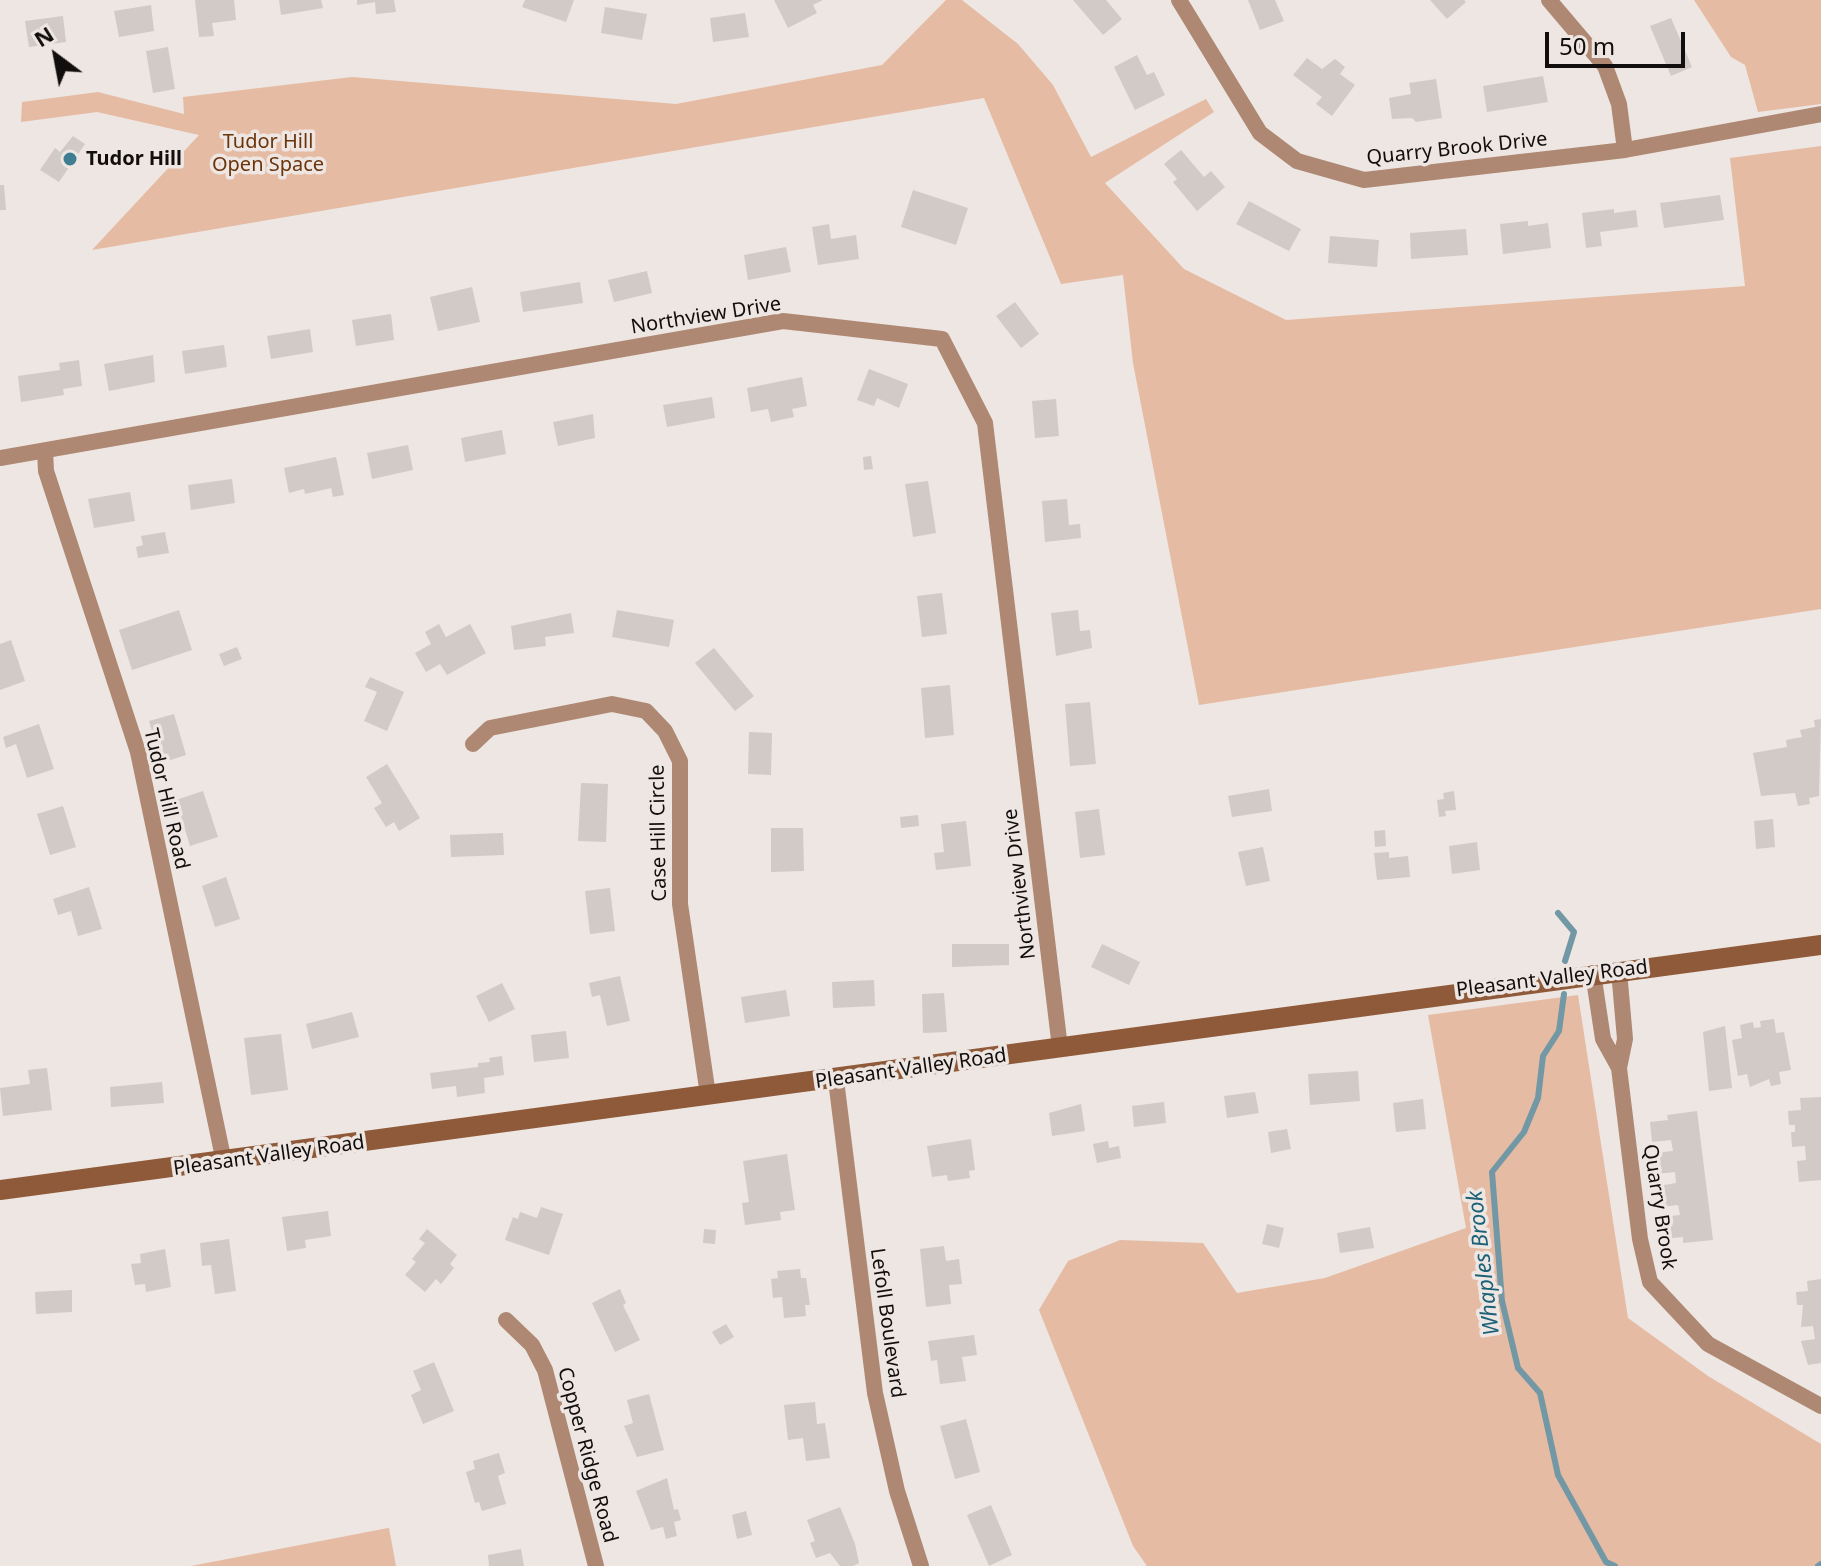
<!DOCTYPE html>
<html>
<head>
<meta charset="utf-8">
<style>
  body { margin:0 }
  #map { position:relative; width:1821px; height:1566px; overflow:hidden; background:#ede6e2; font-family:"Noto Sans",sans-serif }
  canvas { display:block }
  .north { position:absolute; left:16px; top:16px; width:80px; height:80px; -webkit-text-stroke:6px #ede6e2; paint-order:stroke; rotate:328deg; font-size:22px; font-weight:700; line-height:32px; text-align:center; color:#110e0d }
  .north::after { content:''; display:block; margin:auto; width:28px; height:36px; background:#110e0d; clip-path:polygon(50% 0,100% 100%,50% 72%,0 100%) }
  .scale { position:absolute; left:1545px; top:32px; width:140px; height:36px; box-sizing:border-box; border:4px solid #110e0d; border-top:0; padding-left:10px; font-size:24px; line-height:28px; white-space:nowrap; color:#110e0d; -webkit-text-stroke:6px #ede6e2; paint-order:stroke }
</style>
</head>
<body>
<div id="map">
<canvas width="1821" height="1566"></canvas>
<div class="north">N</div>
<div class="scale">50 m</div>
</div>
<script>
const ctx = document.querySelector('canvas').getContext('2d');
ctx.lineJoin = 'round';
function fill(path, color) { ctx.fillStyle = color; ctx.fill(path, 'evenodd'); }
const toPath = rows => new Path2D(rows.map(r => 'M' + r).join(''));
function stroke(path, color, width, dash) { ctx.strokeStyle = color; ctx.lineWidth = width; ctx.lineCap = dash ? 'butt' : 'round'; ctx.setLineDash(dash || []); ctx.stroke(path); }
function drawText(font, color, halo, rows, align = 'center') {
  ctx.font = font + ' "Noto Sans",sans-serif'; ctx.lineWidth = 7; ctx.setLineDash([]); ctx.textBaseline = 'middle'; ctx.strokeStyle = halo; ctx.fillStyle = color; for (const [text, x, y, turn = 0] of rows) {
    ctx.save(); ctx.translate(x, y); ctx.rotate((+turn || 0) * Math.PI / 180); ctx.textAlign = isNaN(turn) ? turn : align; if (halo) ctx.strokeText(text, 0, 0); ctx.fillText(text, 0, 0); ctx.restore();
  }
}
fill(toPath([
  [946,0,962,0,1018,44,1053,85,1091,157,1206,99,1214,112,1105,183,1184,269,1286,320,1745,286,1730,158,1821,146,1821,609,1199,705,1133,363,1123,275,1061,284,984,98,92,250,199,135,97,112,21,122,22,102,98,92,184,114,183,97,352,77,676,104,882,65],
  [1694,0,1821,0,1821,104,1758,112,1745,65,1731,57],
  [1578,995,1628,1318,1708,1376,1821,1444,1821,1566,1147,1566,1133,1546,1039,1310,1068,1261,1120,1240,1203,1243,1237,1293,1325,1278,1466,1228,1428,1015],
  [389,1528,396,1566,191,1566,388,1528]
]), '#e6bba3');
stroke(toPath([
  [1558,913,1574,932,1565,961],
  [1564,994,1559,1031,1543,1056,1538,1098,1524,1132,1492,1172,1502,1301,1518,1368,1540,1393,1558,1475,1606,1562,1615,1566],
  [1818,1566,1821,1564]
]), '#7298a6', 6);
fill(toPath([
  [195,0,234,0,236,20,212,23,214,36,199,37],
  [279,0,321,0,323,8,281,15],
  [357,0,394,0,396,12,376,14,375,2,357,5],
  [525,0,574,0,566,22,522,7],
  [774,0,823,0,813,5,817,13,788,28],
  [1073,0,1106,0,1122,19,1103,35],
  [1248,0,1275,0,1284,21,1260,30],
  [1430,0,1464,0,1466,2,1447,19],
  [151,5,154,31,119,37,114,11],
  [605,7,647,14,642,40,601,33],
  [745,13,749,37,713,42,710,18],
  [63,16,66,42,29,47,25,21],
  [1671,18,1692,67,1671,76,1650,26],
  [168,47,175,89,153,93,146,51],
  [1137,55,1147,75,1154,72,1165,95,1135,110,1114,67],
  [1307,58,1322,69,1335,59,1345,67,1340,74,1355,85,1332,116,1316,104,1322,97,1293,75],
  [1543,76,1548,102,1487,112,1483,86],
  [1436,79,1442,118,1416,122,1412,118,1392,119,1389,98,1411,94,1409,83],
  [73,136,85,144,59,182,40,170,55,148,60,152],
  [1181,150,1204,177,1211,171,1225,187,1197,211,1173,182,1177,179,1164,164],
  [0,185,4,185,6,210,0,210],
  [913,190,968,208,956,245,901,227],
  [1720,195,1724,220,1664,228,1660,203],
  [1249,201,1301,229,1289,251,1236,224],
  [1614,209,1614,213,1636,210,1638,227,1600,232,1602,246,1586,248,1582,213],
  [1528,221,1528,226,1548,223,1551,248,1503,254,1500,224],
  [829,224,831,239,856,235,859,259,818,265,812,227],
  [1466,229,1468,255,1411,259,1410,233],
  [1330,236,1379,240,1377,267,1328,263],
  [786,247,791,272,748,280,744,255],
  [647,271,652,293,614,302,608,280],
  [580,282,583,303,523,312,520,292],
  [472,287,480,322,438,331,430,297],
  [1015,302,1039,334,1021,348,996,316],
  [391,314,394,340,356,346,352,320],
  [310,329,313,352,271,359,267,336],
  [224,345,227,367,185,374,182,351],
  [153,355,155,382,109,391,104,364],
  [79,360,82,386,63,389,64,395,21,402,18,376,60,370,59,363],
  [869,369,908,384,899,408,877,398,874,406,857,400],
  [802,377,807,406,792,409,794,417,771,422,768,409,751,412,747,388],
  [712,397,715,418,667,427,663,405],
  [1056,399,1059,436,1035,438,1032,401],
  [593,414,595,438,558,446,553,422],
  [502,430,506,454,465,462,461,438],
  [408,445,413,470,372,479,367,453],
  [871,456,873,469,864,470,863,457],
  [336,457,344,495,333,497,331,488,305,494,304,489,289,493,284,468],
  [232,479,235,503,191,510,188,485],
  [928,481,936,533,913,537,905,484],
  [130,492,135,521,94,528,88,499],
  [1067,499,1069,525,1080,524,1081,538,1045,542,1042,501],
  [165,532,169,553,138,558,136,547,143,545,141,536],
  [942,593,947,634,922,637,917,596],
  [179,610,192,650,132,670,119,630],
  [617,610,674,620,669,647,612,637],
  [1078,610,1080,631,1090,630,1092,648,1056,656,1051,613],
  [571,613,574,633,545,637,546,646,514,650,511,626],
  [439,624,446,637,470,624,486,653,447,675,440,664,426,672,415,653,431,644,425,632],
  [11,640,25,681,0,690,0,644],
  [237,647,242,659,224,666,219,654],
  [714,648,754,696,735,711,695,663],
  [370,677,404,692,387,731,364,721,377,692,365,687],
  [950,685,954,735,925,738,921,688],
  [1090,702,1096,764,1070,766,1065,704],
  [174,714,186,755,161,763,149,721],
  [1821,719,1819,796,1809,798,1810,804,1798,806,1795,793,1761,796,1753,753,1787,747,1786,740,1802,737,1800,730,1815,727,1814,720],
  [39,724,54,769,27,778,16,744,6,748,3,737],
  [749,732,772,733,771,775,748,774],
  [387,764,420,818,399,831,394,822,386,827,374,808,382,803,366,777],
  [581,783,608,784,606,842,578,841],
  [1269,789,1272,811,1232,817,1228,796],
  [203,791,218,837,190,846,176,800],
  [1454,791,1456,810,1445,811,1446,816,1439,817,1437,800,1444,799,1443,793],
  [63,806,76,847,50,855,37,814],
  [1099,809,1105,855,1080,858,1075,812],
  [918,815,919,826,901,828,900,817],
  [1773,819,1775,847,1756,849,1754,821],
  [966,821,971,866,936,870,934,853,944,852,941,824],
  [771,828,803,828,804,871,771,872],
  [1385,830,1386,846,1375,847,1374,831],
  [503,833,504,855,451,857,450,835],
  [1477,842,1480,870,1452,874,1449,846],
  [1263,847,1270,881,1246,886,1238,852],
  [1389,852,1389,858,1408,856,1410,877,1377,880,1374,853],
  [226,877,240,919,215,927,202,886],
  [89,887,102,929,78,936,71,911,58,915,53,899],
  [610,888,615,931,590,934,585,891],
  [952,944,1009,944,1009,965,952,967],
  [1102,944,1140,962,1129,985,1091,967],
  [620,976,630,1021,607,1026,600,995,592,997,589,983],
  [874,980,875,1006,833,1008,832,982],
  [502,983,515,1009,489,1022,476,996],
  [786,990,790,1016,745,1023,741,997],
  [944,993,947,1032,923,1033,922,994],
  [352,1012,359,1037,312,1049,306,1024],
  [1774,1019,1776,1033,1784,1032,1791,1070,1779,1072,1781,1084,1771,1086,1769,1079,1750,1087,1747,1074,1738,1076,1732,1040,1742,1038,1740,1025,1753,1022,1754,1028,1761,1027,1760,1021],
  [1725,1026,1732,1088,1709,1091,1703,1032],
  [566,1031,569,1058,534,1062,531,1035],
  [281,1034,288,1090,251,1095,244,1038],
  [502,1056,504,1075,484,1078,485,1093,457,1097,456,1086,432,1089,430,1073,478,1067,478,1063,490,1062,489,1058],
  [47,1068,52,1110,3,1116,0,1088,30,1084,28,1070],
  [1358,1071,1360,1101,1310,1105,1308,1074],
  [162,1082,164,1103,111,1107,110,1087],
  [1255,1092,1259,1113,1227,1118,1224,1096],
  [1821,1097,1821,1180,1799,1182,1797,1161,1806,1160,1805,1146,1792,1147,1791,1132,1795,1132,1795,1125,1789,1125,1788,1111,1801,1110,1800,1098],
  [1423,1099,1426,1129,1396,1132,1393,1103],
  [1164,1102,1166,1123,1134,1127,1132,1106],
  [1081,1104,1085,1131,1052,1136,1049,1113],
  [1697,1111,1713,1240,1683,1243,1683,1237,1664,1239,1661,1217,1680,1215,1678,1205,1660,1207,1658,1186,1676,1183,1675,1172,1656,1174,1654,1153,1673,1151,1671,1140,1652,1142,1650,1122,1668,1120,1667,1115],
  [1287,1129,1291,1149,1271,1153,1268,1132],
  [971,1139,975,1170,969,1171,970,1178,948,1181,947,1175,932,1177,927,1146],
  [1108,1141,1109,1148,1119,1146,1121,1158,1097,1163,1093,1144],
  [787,1154,795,1210,780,1212,781,1220,745,1225,742,1203,749,1202,743,1161],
  [541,1207,563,1214,549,1255,505,1240,513,1217,518,1219,520,1212,537,1218],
  [328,1211,331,1236,305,1240,306,1248,287,1251,282,1217],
  [1267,1224,1284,1228,1279,1248,1262,1244],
  [1370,1227,1374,1248,1340,1253,1337,1233],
  [427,1229,457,1255,450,1264,454,1268,441,1284,436,1279,425,1292,405,1275,416,1262,412,1259,425,1243,419,1239],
  [704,1229,716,1230,715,1244,703,1243],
  [229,1239,236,1291,215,1294,211,1265,202,1266,200,1243],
  [944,1246,946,1261,959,1259,962,1284,949,1285,951,1304,926,1307,920,1249],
  [165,1249,171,1287,146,1292,145,1284,135,1285,131,1264,141,1263,140,1254],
  [800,1269,801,1278,806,1278,810,1305,805,1305,806,1316,784,1318,782,1297,773,1298,771,1279,778,1278,777,1271],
  [1821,1279,1821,1363,1808,1365,1801,1341,1815,1339,1813,1326,1801,1327,1803,1305,1797,1305,1796,1292,1808,1291,1807,1281],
  [620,1289,626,1303,623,1305,640,1340,615,1352,592,1303],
  [72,1290,72,1312,36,1314,35,1292],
  [726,1324,734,1337,720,1345,712,1332],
  [974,1335,977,1355,962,1357,966,1381,940,1384,937,1360,931,1361,928,1341],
  [434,1362,454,1411,423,1424,411,1395,421,1390,413,1371],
  [649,1394,664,1450,637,1457,624,1426,633,1423,627,1400],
  [815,1402,817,1424,825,1423,830,1458,806,1461,803,1438,788,1440,784,1405],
  [966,1419,980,1472,955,1479,940,1426],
  [499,1453,505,1473,498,1476,506,1504,482,1511,479,1502,475,1503,466,1472,475,1469,473,1461],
  [667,1478,674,1510,678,1509,681,1520,674,1522,677,1536,666,1539,663,1527,651,1530,636,1491],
  [991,1505,1012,1555,989,1566,967,1515],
  [840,1507,855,1544,859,1563,853,1566,840,1566,830,1553,816,1558,810,1543,815,1541,807,1520],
  [746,1511,752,1535,737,1539,732,1515],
  [521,1549,524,1566,489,1566,488,1555]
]), '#d1cac6');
stroke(toPath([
  [1179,0,1260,133,1297,161,1364,180,1625,150,1821,114],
  [1549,0,1605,66,1619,104,1625,150],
  [45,451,46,471,138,752,224,1162],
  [0,458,783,321,942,339,985,423,1060,1048],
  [473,744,490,728,612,704,646,711,665,731,680,761,680,904,708,1095],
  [1619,971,1625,1039,1619,1068,1640,1239,1650,1282,1708,1344,1821,1406],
  [1593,973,1603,1039,1619,1068],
  [836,1080,875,1393,897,1491,921,1566],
  [506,1320,532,1345,545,1370,596,1566]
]), '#ae8872', 16);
stroke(toPath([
  [0,1190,1821,945]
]), '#8f5a39', 20);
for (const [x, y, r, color] of [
  [70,159,8,"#3f7d93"]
]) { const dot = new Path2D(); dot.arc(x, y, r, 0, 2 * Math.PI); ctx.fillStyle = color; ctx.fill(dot); stroke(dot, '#ede6e2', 3); }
drawText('20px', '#6c340a', '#ede6e2', [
  ["Tudor Hill",268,142],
  ["Open Space",268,165]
]);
drawText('20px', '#110e0d', '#ede6e2', [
  ["Quarry Brook Drive",1457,149,-6],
  ["Northview Drive",706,316,-9],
  ["Tudor Hill Road",166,799,77],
  ["Case Hill Circle",659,833,-91],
  ["Northview Drive",1020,884,-97],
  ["Pleasant Valley Road",1552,979,-7],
  ["Pleasant Valley Road",911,1069,-8],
  ["Pleasant Valley Road",269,1156,-8],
  ["Quarry Brook",1659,1207,81],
  ["Lefoll Boulevard",887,1323,82],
  ["Copper Ridge Road",587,1455,75]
]);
drawText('bold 20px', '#110e0d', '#ede6e2', [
  ["Tudor Hill",86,159]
], 'left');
drawText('italic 22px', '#1a6076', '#ede6e2', [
  ["Whaples Brook",1484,1263,-97]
]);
</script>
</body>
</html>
